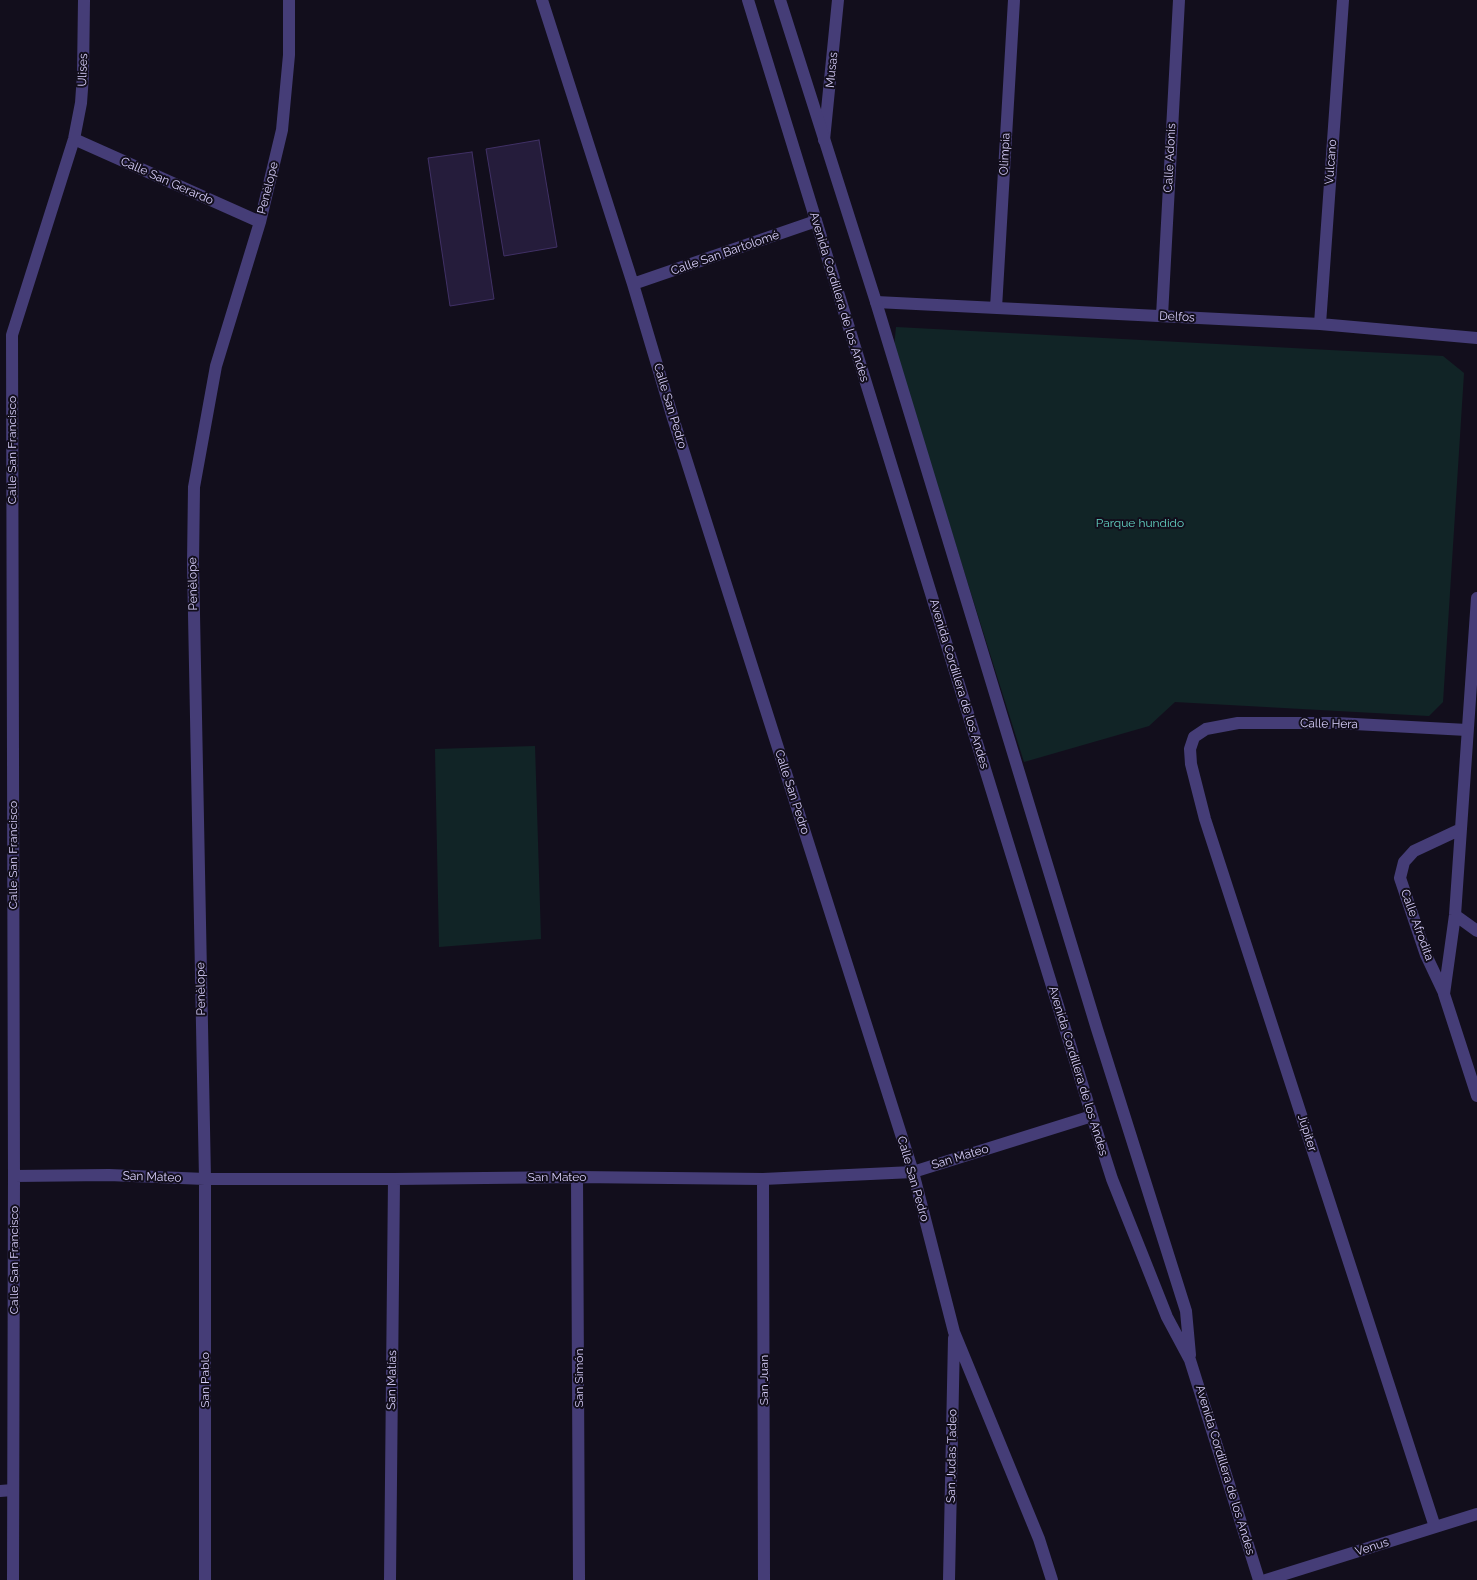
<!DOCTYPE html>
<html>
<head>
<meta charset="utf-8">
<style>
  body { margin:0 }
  canvas { display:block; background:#120e1c }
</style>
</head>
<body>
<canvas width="1477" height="1580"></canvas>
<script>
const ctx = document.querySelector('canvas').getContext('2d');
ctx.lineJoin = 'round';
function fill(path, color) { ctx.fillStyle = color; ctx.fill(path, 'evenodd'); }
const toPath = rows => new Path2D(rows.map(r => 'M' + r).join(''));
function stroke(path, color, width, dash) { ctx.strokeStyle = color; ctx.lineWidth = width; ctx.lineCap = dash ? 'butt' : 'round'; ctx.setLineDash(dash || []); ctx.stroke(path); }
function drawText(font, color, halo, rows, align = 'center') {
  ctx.font = font + ' Raleway,sans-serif'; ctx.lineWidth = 4; ctx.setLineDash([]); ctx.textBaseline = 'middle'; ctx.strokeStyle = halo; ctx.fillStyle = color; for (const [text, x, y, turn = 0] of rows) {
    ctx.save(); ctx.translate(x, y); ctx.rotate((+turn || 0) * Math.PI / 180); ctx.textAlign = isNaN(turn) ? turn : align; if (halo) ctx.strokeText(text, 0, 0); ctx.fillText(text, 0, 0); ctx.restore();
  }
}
fill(toPath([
  [896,327,1443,356,1464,373,1443,702,1429,716,1175,702,1149,726,1024,762,894,348],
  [535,746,541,939,439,947,435,749]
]), '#112426');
const building = toPath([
  [539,140,557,247,504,256,486,149,539,140],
  [472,152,494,299,450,306,428,158,472,152]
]);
fill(building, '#251c3b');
stroke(building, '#403065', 1);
stroke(toPath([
  [0,1491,13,1490]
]), '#453d77', 12);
stroke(toPath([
  [542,0,633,284,672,415,913,1172,954,1332,1039,1539,1052,1580],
  [74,139,260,222],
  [824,140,838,0],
  [633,284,816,221],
  [876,302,1320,324,1477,338],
  [996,308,1014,0],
  [1162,316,1179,0],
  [1320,324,1343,0],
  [1477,598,1455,915,1444,994,1477,1096],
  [1455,915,1477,931],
  [1444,993,1426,955,1400,878,1404,862,1414,851,1461,829],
  [14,1176,109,1175,205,1179,394,1179,577,1177,763,1179,913,1172,1092,1116],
  [577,1177,579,1580],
  [763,1179,764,1580],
  [1435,1527,1205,819,1191,764,1190,749,1194,737,1206,729,1238,723,1336,723,1467,730],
  [13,1580,14,1176,12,335,74,139,81,103,83,75,84,0],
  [205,1580,205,1179,193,563,194,487,216,366,260,222,282,130,289,55,289,0],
  [390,1580,394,1179],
  [949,1580,954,1338],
  [1266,1580,1477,1514]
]), '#453d77', 12);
stroke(toPath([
  [748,0,1092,1116,1112,1179,1144,1259,1167,1317,1190,1360,1259,1580],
  [780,0,876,302,1097,1029,1186,1311,1190,1355]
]), '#453d77', 12);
drawText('12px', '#d7cefa', '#120e1c', [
  ["Ulises",83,70,-88],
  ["Musas",832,70,-84],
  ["Olimpia",1005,154,-87],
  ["Calle Adonis",1170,158,-87],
  ["Vulcano",1331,162,-86],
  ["Calle San Gerardo",167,181,24],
  ["Penèlope",268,188,-76],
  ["Calle San Bartolomé",725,253,-19],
  ["Avenida Cordillera de los Andes",839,297,73],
  ["Delfos",1177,317,3],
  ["Calle San Pedro",670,406,73],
  ["Calle San Francisco",12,450,-90],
  ["Penèlope",193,584,-91],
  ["Avenida Cordillera de los Andes",959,684,73],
  ["Calle Hera",1329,724,1],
  ["Calle San Pedro",792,792,72],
  ["Calle San Francisco",13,855,-90],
  ["Calle Afrodita",1417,925,70],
  ["Penèlope",201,989,-91],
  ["Avenida Cordillera de los Andes",1078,1071,73],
  ["Júpiter",1307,1133,72],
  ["San Mateo",960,1157,-17],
  ["San Mateo",152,1177,2],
  ["San Mateo",557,1177],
  ["Calle San Pedro",913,1179,74],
  ["Calle San Francisco",14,1260,-90],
  ["San Simón",579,1378,-90],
  ["San Pablo",205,1380,-90],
  ["San Matías",392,1380,-89],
  ["San Juan",764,1380,-90],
  ["San Judas Tadeo",952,1456,-89],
  ["Avenida Cordillera de los Andes",1225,1470,73],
  ["Venus",1372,1547,-18]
]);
drawText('12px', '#62d1c1', '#120e1c', [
  ["Parque hundido",1140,523]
]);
</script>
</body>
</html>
